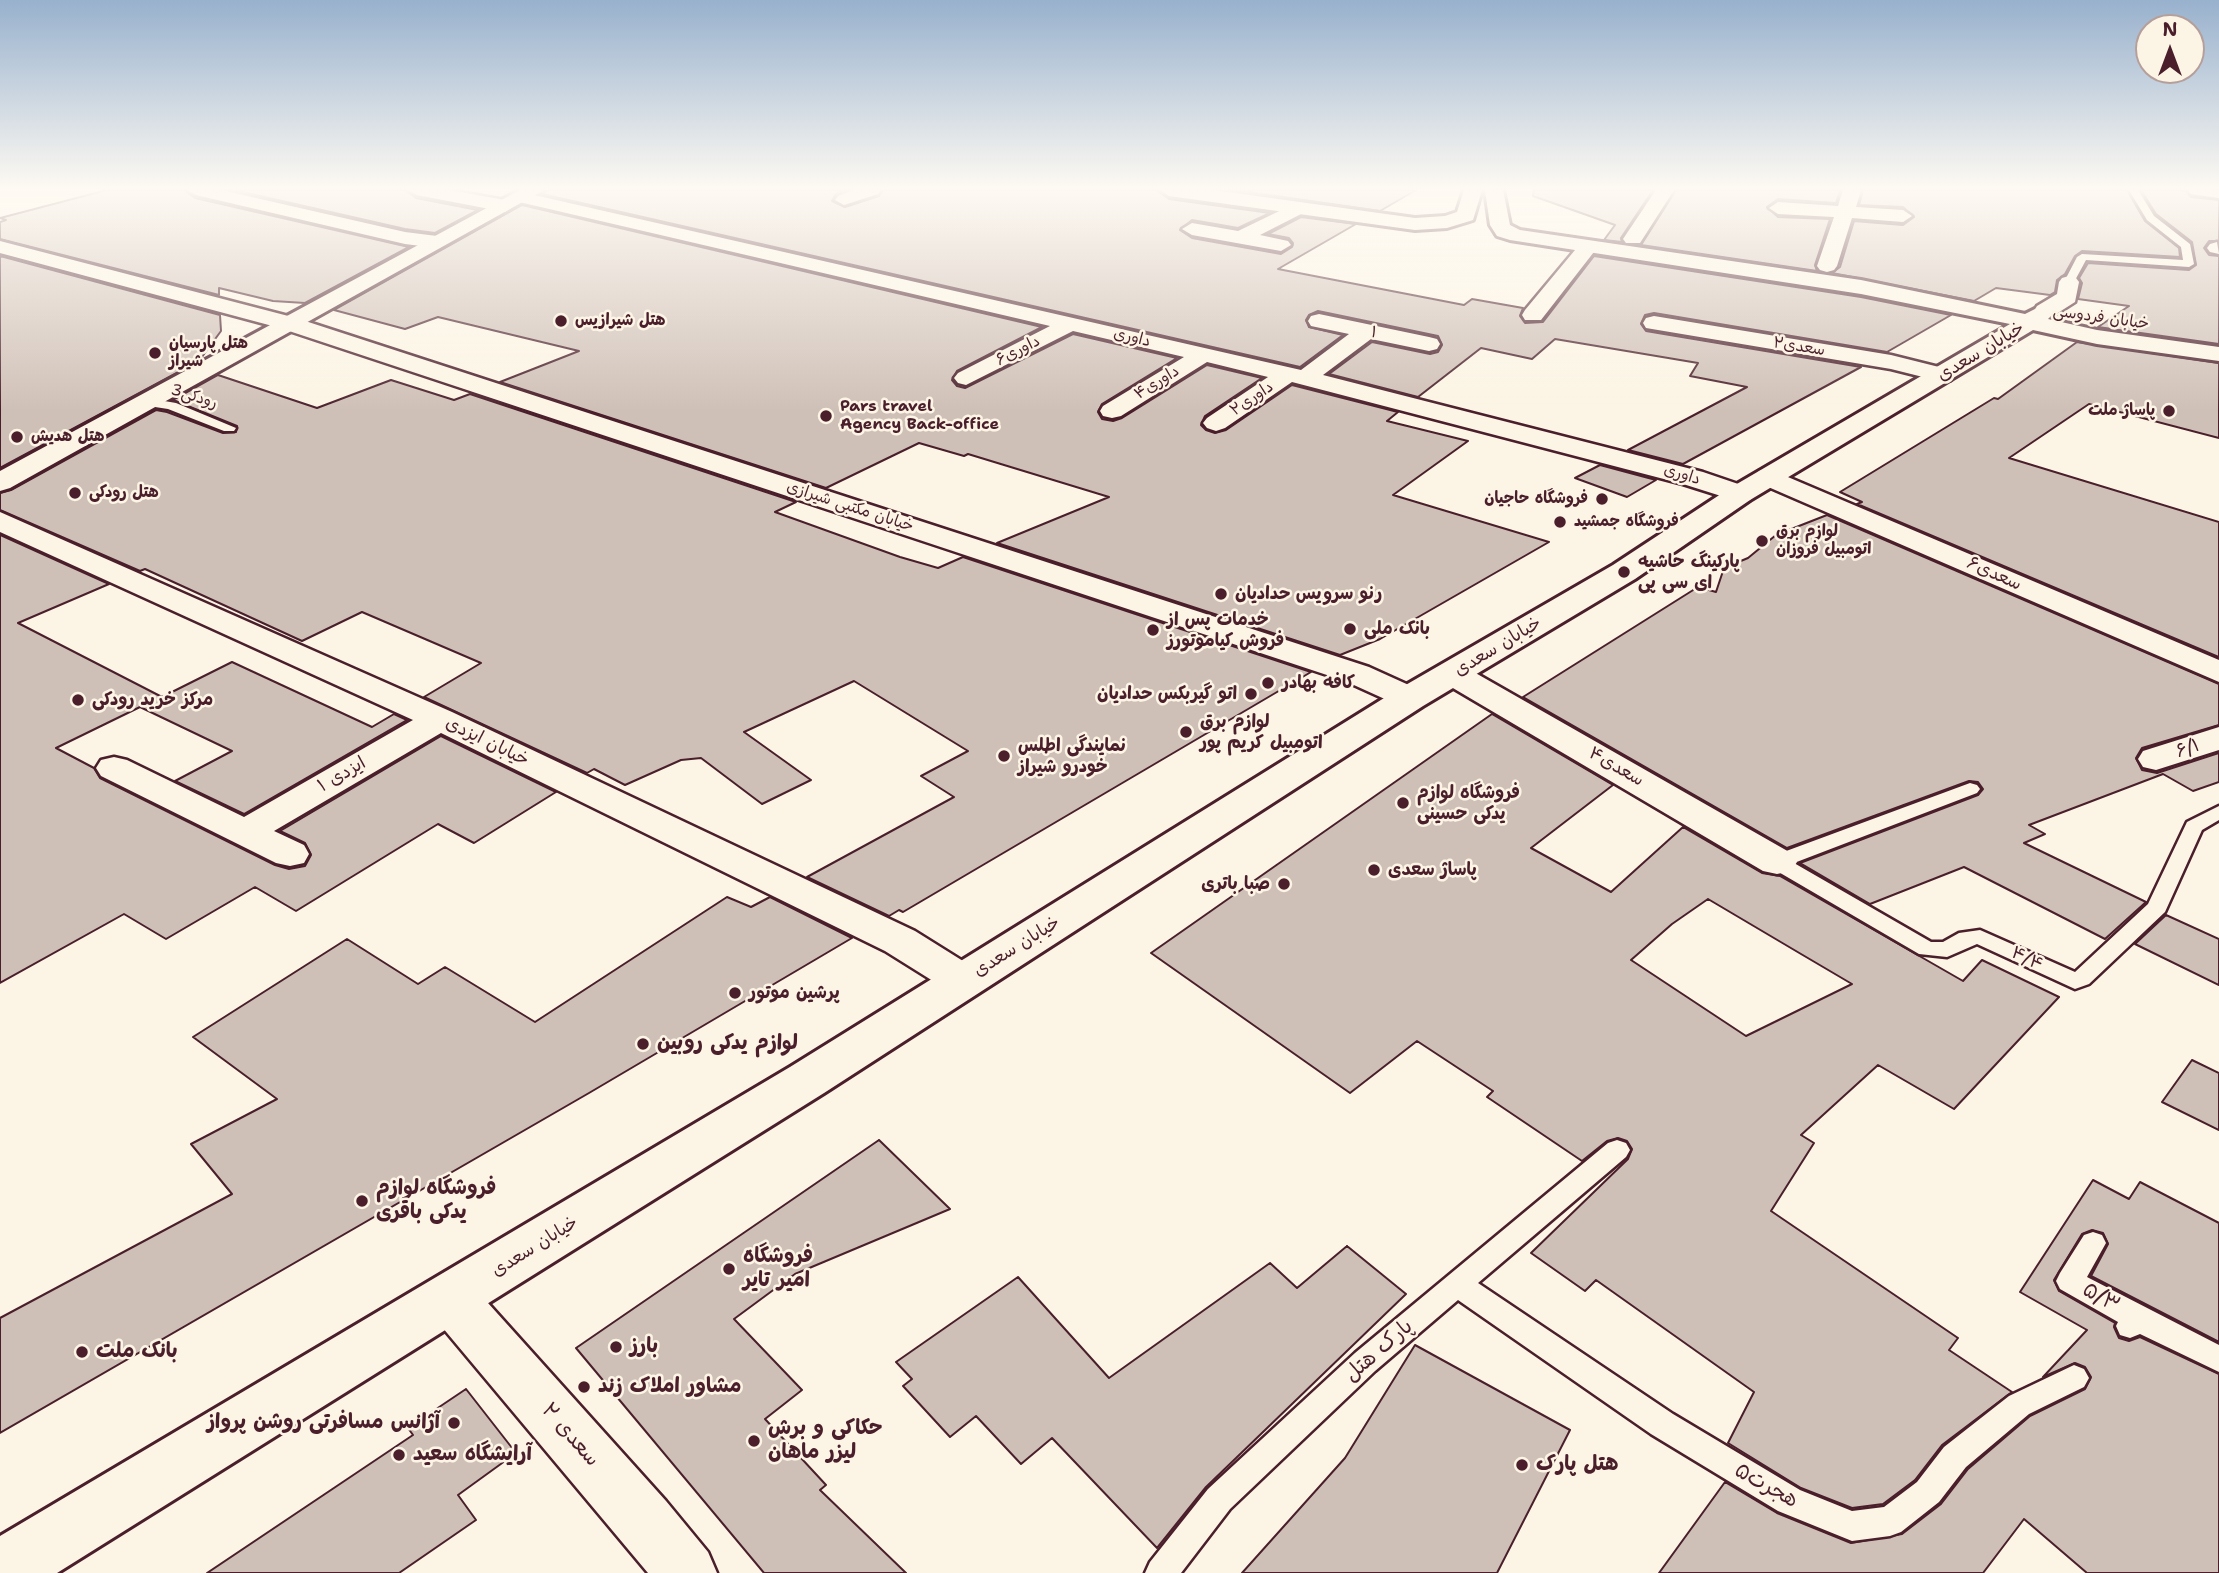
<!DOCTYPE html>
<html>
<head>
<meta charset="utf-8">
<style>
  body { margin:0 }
  #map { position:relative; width:2219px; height:1573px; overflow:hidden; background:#fcf5e5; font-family:"Shantell Sans",sans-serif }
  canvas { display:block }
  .north { position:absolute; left:2135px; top:14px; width:70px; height:70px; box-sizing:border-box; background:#fcf5e5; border:2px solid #b59f9b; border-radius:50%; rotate:0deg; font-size:19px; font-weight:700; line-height:28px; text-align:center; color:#4a1f2b }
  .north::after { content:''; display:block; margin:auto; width:24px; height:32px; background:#4a1f2b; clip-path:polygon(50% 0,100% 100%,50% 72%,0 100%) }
</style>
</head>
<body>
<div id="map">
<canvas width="2219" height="1573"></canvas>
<div class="north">N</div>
</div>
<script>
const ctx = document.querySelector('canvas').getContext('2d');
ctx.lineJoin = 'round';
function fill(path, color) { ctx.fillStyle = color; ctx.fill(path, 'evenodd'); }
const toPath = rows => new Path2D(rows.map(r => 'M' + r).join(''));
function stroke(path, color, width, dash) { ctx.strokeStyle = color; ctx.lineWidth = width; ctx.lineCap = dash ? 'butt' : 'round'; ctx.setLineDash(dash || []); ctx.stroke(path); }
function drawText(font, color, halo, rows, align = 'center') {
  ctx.font = font + ' "Shantell Sans","Playpen Sans Arabic",sans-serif'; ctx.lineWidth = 5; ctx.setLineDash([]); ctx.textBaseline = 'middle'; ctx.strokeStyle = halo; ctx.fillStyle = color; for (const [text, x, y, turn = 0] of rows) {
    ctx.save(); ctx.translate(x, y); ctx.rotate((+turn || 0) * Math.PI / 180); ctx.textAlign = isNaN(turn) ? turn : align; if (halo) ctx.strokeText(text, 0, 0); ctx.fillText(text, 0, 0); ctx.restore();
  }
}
const building = toPath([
  [107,190,184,190,195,198,409,247,305,303,273,301,219,288,219,295,0,239,0,222,6,220,0,218,107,190],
  [234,190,405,190,416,198,478,210,435,233,405,229,234,190],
  [547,190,846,190,836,194,832,201,845,207,879,196,883,190,1157,190,1169,199,1270,213,1238,228,1192,220,1180,230,1192,238,1281,254,1292,247,1293,243,1289,238,1268,234,1301,217,1356,224,1278,269,1464,305,1472,299,1523,308,1520,316,1525,323,1543,322,1594,256,1861,297,1951,315,1887,352,1654,313,1645,315,1641,324,1646,331,1861,367,1683,464,1628,450,1747,387,1690,376,1698,363,1555,339,1532,359,1481,348,1418,397,1329,374,1372,342,1430,354,1438,352,1442,345,1438,336,1318,311,1309,315,1306,320,1309,327,1343,335,1300,367,542,194,547,190],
  [1235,190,1416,190,1380,211,1235,190],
  [1534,190,1653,190,1621,238,1622,242,1604,240,1615,225,1533,196,1534,190],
  [1676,190,1840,190,1836,203,1778,199,1767,207,1778,217,1830,219,1815,265,1817,271,1641,245,1676,190],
  [1863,190,2127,190,2145,221,2179,248,2180,257,2082,251,2075,256,2065,274,2057,280,2055,292,2050,295,1996,288,1974,301,1832,273,1840,267,1854,221,1903,225,1914,217,1903,207,1859,205,1863,190],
  [2141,190,2179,190,2186,191,2191,197,2219,200,2219,241,2209,241,2204,248,2209,255,2219,256,2219,344,2098,327,2129,306,2078,299,2082,283,2079,278,2088,263,2189,270,2196,265,2192,242,2156,214,2141,190],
  [522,205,1042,327,957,371,952,380,957,386,965,388,1073,334,1177,358,1102,404,1098,412,1102,419,1113,421,1122,418,1207,365,1262,378,1205,416,1201,425,1206,430,1215,433,1226,430,1292,385,1398,412,1387,421,1468,441,1393,495,1549,542,1380,639,1340,655,997,543,1109,497,968,454,964,456,919,443,826,488,500,382,579,351,438,317,405,329,334,310,522,205],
  [0,256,220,315,221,331,199,361,0,468,0,256],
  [2077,342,2219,363,2219,438,2089,404,2009,458,2219,522,2219,657,1857,504,1862,502,1840,492,1994,398,1998,399,2077,342],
  [218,375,317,408,391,380,454,400,470,394,796,502,775,512,900,557,938,568,963,557,1311,672,903,912,899,910,889,916,807,877,954,797,921,776,968,751,854,681,744,732,811,780,762,804,701,758,681,760,625,785,594,769,587,773,424,697,481,663,362,612,302,641,145,569,140,571,0,510,0,493,11,490,156,410,167,412,223,433,236,432,237,426,173,400,218,375],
  [1600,465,1656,480,1627,497,1575,478,1600,465],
  [1827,515,2219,684,2219,725,2142,748,2136,758,2142,770,2157,773,2219,753,2219,782,2193,791,2163,774,2029,825,2045,834,2024,843,2146,902,2105,939,1964,867,1870,904,1800,863,1978,795,1983,789,1978,782,1969,781,1787,848,1523,697,1698,587,1716,592,1724,568,1748,558,1776,535,1827,515],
  [0,535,109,584,18,623,162,697,232,662,372,727,394,714,407,720,244,814,175,781,232,751,140,707,56,748,94,768,100,778,275,865,289,869,305,866,311,855,305,843,280,831,441,736,556,792,474,843,438,824,296,911,255,887,166,939,124,914,0,983,0,535],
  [1492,714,1613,785,1531,848,1611,892,1683,827,1762,873,1780,876,1963,981,1982,960,2059,997,1954,1109,1878,1065,1801,1135,1814,1143,1771,1211,1958,1338,1949,1350,2012,1392,1942,1445,1915,1480,1883,1504,1852,1508,1801,1488,1728,1443,1754,1392,1596,1280,1585,1291,1531,1253,1628,1159,1632,1149,1627,1141,1618,1138,1607,1141,1582,1161,1487,1097,1493,1091,1417,1041,1350,1093,1151,953,1492,714],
  [1708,899,1801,954,1852,984,1746,1036,1631,960,1672,924,1708,899],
  [727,897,751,907,770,897,852,938,589,1093,0,1433,0,1318,232,1194,191,1144,277,1099,193,1037,347,939,418,984,445,967,535,1022,727,897],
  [2166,915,2219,939,2219,985,2135,944,2166,915],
  [2192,1060,2219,1073,2219,1130,2162,1102,2192,1060],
  [879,1140,950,1209,795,1274,734,1319,802,1390,765,1419,826,1485,820,1490,906,1573,764,1573,576,1348,879,1140],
  [2093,1180,2129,1199,2140,1182,2219,1223,2219,1342,2091,1276,2108,1244,2103,1233,2092,1230,2082,1234,2054,1280,2059,1291,2115,1323,2114,1327,2119,1338,2129,1341,2140,1337,2219,1374,2219,1573,2087,1573,2024,1519,1983,1573,1659,1573,1725,1482,1777,1513,1851,1543,1902,1534,1941,1504,1968,1469,2030,1416,2085,1389,2091,1377,2085,1367,2075,1363,2043,1377,2087,1330,2020,1292,2093,1180],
  [1347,1246,1406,1294,1206,1487,1157,1548,1052,1438,1021,1464,976,1416,950,1437,903,1386,912,1379,896,1362,1018,1277,1109,1378,1270,1263,1297,1288,1347,1246],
  [1415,1345,1570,1430,1497,1573,1242,1573,1345,1458,1415,1345],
  [466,1389,516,1453,458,1495,476,1520,399,1573,207,1573,413,1435,408,1428,466,1389]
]);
fill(building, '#cfc0b7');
stroke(building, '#4a1f2b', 2);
const lane = toPath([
  [2129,190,2138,190,2154,216,2190,244,2194,264,2189,267,2086,260,2073,284,2065,284,2064,282,2077,257,2082,254,2183,260,2181,247,2147,220,2129,190],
  [147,398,176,403,236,428,234,431,224,431,168,409,142,405,141,402,147,398],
  [1970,783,1977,785,1980,789,1977,793,1794,863,1931,942,1943,942,1959,933,1980,930,2075,972,2148,904,2187,822,2219,806,2219,820,2202,830,2165,912,2089,984,2075,989,1977,944,1947,957,1919,954,1770,867,1767,862,1770,857,1970,783],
  [1617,1140,1626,1143,1630,1150,1626,1157,1478,1283,1673,1414,1800,1490,1852,1511,1884,1507,1917,1482,1944,1447,2009,1396,2074,1365,2084,1369,2089,1378,2084,1387,2029,1414,1966,1467,1939,1502,1901,1532,1890,1536,1852,1541,1778,1511,1651,1434,1458,1300,1375,1371,1230,1509,1181,1573,1145,1573,1150,1562,1208,1489,1355,1353,1608,1143,1617,1140],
  [2093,1232,2102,1235,2106,1243,2087,1277,2219,1345,2219,1372,2140,1334,2130,1338,2120,1335,2116,1326,2118,1322,2060,1289,2056,1281,2060,1273,2084,1235,2093,1232]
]);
const street = toPath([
  [187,190,221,190,405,232,437,236,447,242,437,248,405,244,196,195,187,190],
  [408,190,449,190,505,200,514,206,505,212,417,195,408,190],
  [854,190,881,190,878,194,844,205,835,200,838,196,854,190],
  [1656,190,1674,190,1640,243,1626,243,1623,239,1656,190],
  [1843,190,1861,190,1856,207,1903,210,1912,216,1903,222,1852,218,1837,266,1834,270,1827,272,1820,270,1817,266,1834,217,1778,214,1769,208,1778,202,1838,206,1843,190],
  [2188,190,2219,190,2219,198,2191,194,2188,190],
  [521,192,1301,370,1349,334,1311,326,1308,321,1311,316,1319,314,1429,337,1437,339,1440,344,1437,349,1429,351,1371,339,1323,375,1703,472,1750,488,1754,494,1750,500,1740,502,1683,484,1292,382,1225,428,1216,431,1207,428,1203,423,1207,418,1268,377,1207,362,1121,416,1112,418,1103,416,1100,411,1103,406,1184,357,1073,331,966,385,958,383,954,378,958,373,1050,326,515,201,512,197,515,193,521,192],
  [1298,202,1307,208,1305,212,1260,235,1288,241,1291,245,1281,251,1192,235,1182,229,1192,223,1238,231,1298,202],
  [0,241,296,318,1369,667,1422,691,1427,698,1422,705,1410,708,1398,705,1345,681,280,328,0,253,0,241],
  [1587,242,1594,244,1597,248,1541,320,1525,320,1522,315,1525,310,1580,244,1587,242],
  [2217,242,2219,254,2210,252,2207,248,2210,244,2217,242],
  [2069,276,2076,278,2079,282,2075,302,2053,316,2037,316,2034,311,2037,306,2057,294,2059,282,2062,278,2069,276],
  [1654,316,1891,355,1951,370,1955,375,1951,380,1943,382,1891,369,1646,328,1643,323,1646,318,1654,316],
  [1769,469,2219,660,2219,682,1759,483,1756,477,1759,471,1769,469],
  [0,512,452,712,915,931,979,971,985,981,979,991,964,996,949,991,885,951,441,733,274,831,304,845,309,854,304,863,290,866,276,863,101,776,96,768,101,760,114,757,127,760,244,817,413,720,0,532,0,512],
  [1453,664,1465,667,1791,853,1797,862,1791,871,1777,874,1763,871,1441,681,1436,674,1441,667,1453,664],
  [2219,727,2219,750,2156,770,2143,767,2138,759,2143,751,2219,727],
  [451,1277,470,1283,666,1501,708,1552,717,1573,648,1573,432,1315,425,1299,432,1283,451,1277]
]);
const secondary = toPath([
  [520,190,544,190,10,488,0,491,0,471,520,190],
  [1160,190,1213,190,1415,218,1445,216,1457,212,1464,190,1482,190,1473,220,1447,228,1415,230,1169,196,1160,190],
  [1485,190,1503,190,1510,225,1520,230,1861,280,2025,314,2045,304,2053,306,2056,311,2048,319,2097,330,2219,347,2219,361,2097,344,2033,330,1750,500,1635,579,1423,706,824,1093,57,1573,0,1573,0,1536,790,1067,1397,690,1613,565,1730,488,2010,324,1861,294,1510,240,1497,236,1490,225,1485,190]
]);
stroke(lane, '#4a1f2b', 5);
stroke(street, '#4a1f2b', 5);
stroke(secondary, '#4a1f2b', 6);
fill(lane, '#fcf5e5');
fill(street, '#fcf5e5');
fill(secondary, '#fcf5e5');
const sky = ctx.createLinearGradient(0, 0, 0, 411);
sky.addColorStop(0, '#98b1cd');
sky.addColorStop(0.46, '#fefaf3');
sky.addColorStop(1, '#fefaf300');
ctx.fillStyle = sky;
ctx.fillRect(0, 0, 2219, 411);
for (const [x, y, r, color] of [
  [561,321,7,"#4a1f2b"],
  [155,353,7,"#4a1f2b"],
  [2169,411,7,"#4a1f2b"],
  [826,416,7,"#4a1f2b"],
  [17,437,7,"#4a1f2b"],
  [75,493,7,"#4a1f2b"],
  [1602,499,7,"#4a1f2b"],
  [1560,522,7,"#4a1f2b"],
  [1762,541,7,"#4a1f2b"],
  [1624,572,7,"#4a1f2b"],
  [1221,594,7,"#4a1f2b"],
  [1350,629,7,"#4a1f2b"],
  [1153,630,7,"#4a1f2b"],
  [1268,683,7,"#4a1f2b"],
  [1251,694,7,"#4a1f2b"],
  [78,700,7,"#4a1f2b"],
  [1186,732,7,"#4a1f2b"],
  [1004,756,7,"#4a1f2b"],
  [1403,803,7,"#4a1f2b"],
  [1374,870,7,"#4a1f2b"],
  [1284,884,7,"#4a1f2b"],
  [735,993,7,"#4a1f2b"],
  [643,1044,7,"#4a1f2b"],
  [362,1201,7,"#4a1f2b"],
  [729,1269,7,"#4a1f2b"],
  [616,1347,7,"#4a1f2b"],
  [82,1352,7,"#4a1f2b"],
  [584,1387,7,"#4a1f2b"],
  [454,1423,7,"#4a1f2b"],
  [754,1441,7,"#4a1f2b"],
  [399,1455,7,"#4a1f2b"],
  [1522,1465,7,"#4a1f2b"]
]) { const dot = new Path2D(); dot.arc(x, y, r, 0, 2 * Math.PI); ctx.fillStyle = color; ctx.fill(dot); stroke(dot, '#fcf5e5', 2.5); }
drawText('16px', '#4a1f2b', '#fcf5e5', [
  ["خیابان فردوسی",2101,318,8],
  ["۱",1374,333,11],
  ["داوری",1132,338,13],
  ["سعدی۲",1799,347,9],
  ["داوری۶",1018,351,-27],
  ["داوری۴",1157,383,-32],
  ["3رودکی",194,397,18],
  ["داوری۲",1252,399,-34],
  ["داوری",1682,475,16],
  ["خیابان مکتبی شیرازی",850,507,18]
]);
drawText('bold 16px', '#4a1f2b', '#fcf5e5', [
  ["هتل شیرازیس",575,321],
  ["هتل پارسیان",169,344],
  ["شیراز",169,362],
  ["Pars travel",840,407],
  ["Agency Back-office",840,425],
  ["پاساژ ملت",2155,411,"right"],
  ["هتل هدیش",31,437],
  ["هتل رودکی",89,493],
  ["فروشگاه حاجیان",1588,499,"right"],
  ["فروشگاه جمشید",1574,522],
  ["لوازم برق",1776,532],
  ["اتومبیل فروزان",1776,550]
], 'left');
drawText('18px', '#4a1f2b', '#fcf5e5', [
  ["خیابان سعدی",1981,352,-31],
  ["سعدی۶",1994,574,24],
  ["خیابان سعدی",1498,647,-31],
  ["خیابان ایزدی",487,742,26],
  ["۶/۱",2188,749,-19],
  ["سعدی۴",1616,767,30],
  ["ایزدی ۱",342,775,-30],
  ["خیابان سعدی",1017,947,-32],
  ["۴/۴",2027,959,26],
  ["خیابان سعدی",535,1247,-32]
]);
drawText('bold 18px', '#4a1f2b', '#fcf5e5', [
  ["پارکینگ حاشیه",1638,562],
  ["ای سی پی",1638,583],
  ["رنو سرويس حداديان",1235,594],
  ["خدمات پس از",1167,620],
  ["فروش کیاموتورز",1167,641],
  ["بانک ملی",1364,629],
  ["کافه بهادر",1282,683],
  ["اتو گیربکس حدادیان",1237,694,"right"],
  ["مرکز خرید رودکی",92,700],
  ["لوازم برق",1200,722],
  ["اتومبیل کریم پور",1200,743],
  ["نمایندگی اطلس",1018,746],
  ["خودرو شیراز",1018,767],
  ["فروشگاه لوازم",1417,793],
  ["یدکی حسینی",1417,814],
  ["پاساژ سعدی",1388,870],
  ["صبا باتری",1270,884,"right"],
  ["پرشین موتور",749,993]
], 'left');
drawText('bold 21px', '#4a1f2b', '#fcf5e5', [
  ["لوازم یدکی روبین",657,1044],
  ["فروشگاه لوازم",376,1189],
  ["یدکی باقری",376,1213],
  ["فروشگاه",743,1257],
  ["امیر تایر",743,1281],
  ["بارز",630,1347],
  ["بانک ملت",96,1352],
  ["مشاور املاک زند",598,1387],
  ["آژانس مسافرتی روشن پرواز",440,1423,"right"],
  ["حکاکی و برش",768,1429],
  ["لیزر ماهان",768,1453],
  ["آرایشگاه سعید",413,1455],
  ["هتل پارک",1536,1465]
], 'left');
drawText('21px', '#4a1f2b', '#fcf5e5', [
  ["۵/۳",2101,1298,29],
  ["پارک هتل",1379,1351,-41],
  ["سعدی ۲",570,1435,49],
  ["هجرت۵",1766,1486,29]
]);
</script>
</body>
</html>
